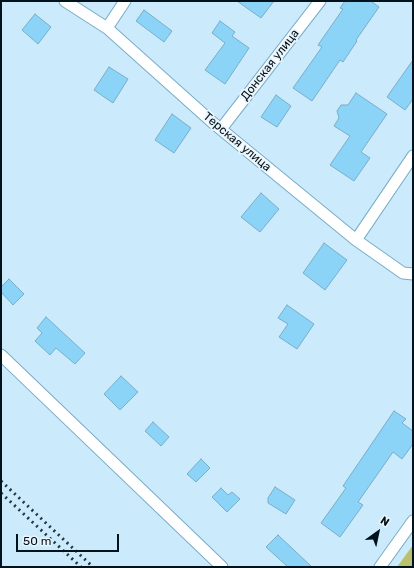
<!DOCTYPE html>
<html>
<head>
<meta charset="utf-8">
<style>
  body { margin:0 }
  #map { position:relative; width:414px; height:568px; overflow:hidden; background:#cbebfc; font-family:Rubik,sans-serif }
  canvas { display:block }
  .frame { position:absolute; inset:0; border:2px solid #00121b; pointer-events:none }
  .north { position:absolute; left:358px; top:512px; width:40px; height:40px; -webkit-text-stroke:3px #eaf4fa; paint-order:stroke; rotate:33deg; font-size:11px; font-weight:700; line-height:16px; text-align:center; color:#00121b }
  .north::after { content:''; display:block; margin:auto; width:14px; height:18px; background:#00121b; clip-path:polygon(50% 0,100% 100%,50% 72%,0 100%) }
  .scale { position:absolute; left:16px; top:534px; width:103px; height:18px; box-sizing:border-box; border:2px solid #00121b; border-top:0; padding-left:5px; font-size:12px; line-height:14px; white-space:nowrap; color:#00121b; -webkit-text-stroke:3px #eaf4fa; paint-order:stroke }
</style>
</head>
<body>
<div id="map">
<canvas width="414" height="568"></canvas>
<div class="frame"></div>
<div class="north">N</div>
<div class="scale">50 m</div>
</div>
<script>
const ctx = document.querySelector('canvas').getContext('2d');
ctx.lineJoin = 'round';
function fill(path, color) { ctx.fillStyle = color; ctx.fill(path, 'evenodd'); }
const toPath = rows => new Path2D(rows.map(r => 'M' + r).join(''));
function stroke(path, color, width, dash) { ctx.strokeStyle = color; ctx.lineWidth = width; ctx.lineCap = dash ? 'butt' : 'round'; ctx.setLineDash(dash || []); ctx.stroke(path); }
function drawText(font, color, halo, rows, align = 'center') {
  ctx.font = font + ' Rubik,sans-serif'; ctx.lineWidth = 3.5; ctx.setLineDash([]); ctx.textBaseline = 'middle'; ctx.strokeStyle = halo; ctx.fillStyle = color; for (const [text, x, y, turn = 0] of rows) {
    ctx.save(); ctx.translate(x, y); ctx.rotate((+turn || 0) * Math.PI / 180); ctx.textAlign = isNaN(turn) ? turn : align; if (halo) ctx.strokeText(text, 0, 0); ctx.fillText(text, 0, 0); ctx.restore();
  }
}
fill(toPath([
  [413,545,413,567,397,567]
]), '#bbc06c');
const building = toPath([
  [237,1,274,1,261,18,237,1],
  [345,1,371,1,379,7,356,40,357,41,343,62,340,60,312,101,293,88,322,47,318,45,343,9,340,8,345,1],
  [144,10,172,31,164,42,136,21,144,10],
  [35,14,51,27,38,44,22,30,35,14],
  [220,21,235,32,232,36,249,48,225,84,205,70,225,43,212,33,220,21],
  [413,60,413,99,405,110,387,97,413,60],
  [109,67,128,79,113,103,94,90,109,67],
  [356,93,387,114,361,152,370,158,354,181,330,165,350,136,334,126,339,118,337,111,341,105,348,105,356,93],
  [276,95,291,106,277,127,261,117,276,95],
  [172,114,191,128,174,153,155,140,172,114],
  [261,193,279,209,260,232,241,217,261,193],
  [324,243,347,260,325,290,303,273,324,243],
  [9,279,24,294,13,305,1,292,1,287,9,279],
  [287,305,314,324,297,349,279,337,288,324,278,318,287,305],
  [46,317,85,353,75,364,56,348,50,355,35,341,42,333,37,328,46,317],
  [121,376,138,392,120,410,104,394,121,376],
  [394,411,406,419,402,423,413,431,413,444,402,459,393,452,358,502,363,505,340,537,321,523,346,488,343,486,394,411],
  [153,422,169,437,161,446,145,431,153,422],
  [201,459,210,468,196,482,187,474,201,459],
  [275,487,295,500,286,514,268,503,268,498,275,487],
  [221,488,228,495,232,492,240,499,227,512,212,497,221,488],
  [278,535,312,567,288,567,266,547,278,535]
]);
fill(building, '#8cd3f8');
stroke(building, '#79adc8', 1);
const street = toPath([
  [65,1,107,28,212,122,356,240,403,273,413,274],
  [107,28,125,1],
  [221,129,320,1],
  [356,240,413,156],
  [1,355,222,567],
  [380,567,413,521]
]);
stroke(street, '#78acc7', 13);
stroke(street, '#fff', 11);
stroke(toPath([
  [1,481,93,567],
  [1,493,81,567]
]), '#223741', 3, [2, 4]);
drawText('12px', '#00121b', '#eaf4fa', [
  ["Донская улица",270,65,-52],
  ["Терская улица",237,142,40]
]);
</script>
</body>
</html>
